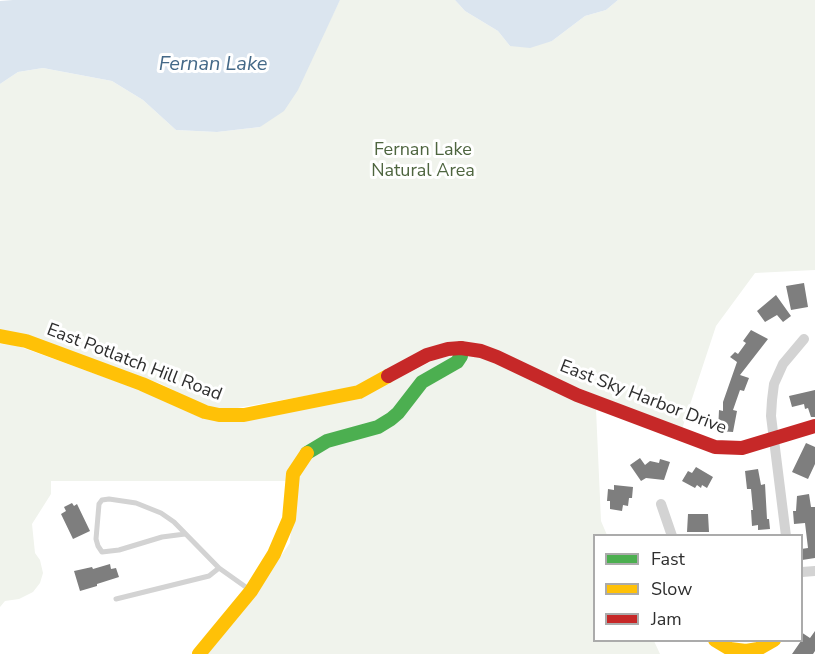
<!DOCTYPE html>
<html>
<head>
<meta charset="utf-8">
<style>
  body { margin:0 }
  #map { position:relative; width:815px; height:654px; overflow:hidden; background:#fff; font-family:"Nunito Sans",sans-serif }
  canvas { display:block }
  .legend { position:absolute; left:593px; top:534px; width:210px; height:108px; box-sizing:border-box; background:#fff; border:2px solid #ababab; margin:0; padding:8px 10px; list-style:none; font-size:18px; color:#2e2e2e }
  .legend li { display:flex; align-items:center; gap:12px; height:30px }
  .legend b { width:30px; border:2px solid #ababab }
</style>
</head>
<body>
<div id="map">
<canvas width="815" height="654"></canvas>
<ul class="legend">
<li><b style="height:8px;background:#4caf50"></b>Fast</li>
<li><b style="height:8px;background:#ffc107"></b>Slow</li>
<li><b style="height:8px;background:#c62828"></b>Jam</li>
</ul>
</div>
<script>
const ctx = document.querySelector('canvas').getContext('2d');
ctx.lineJoin = 'round';
function fill(path, color) { ctx.fillStyle = color; ctx.fill(path, 'evenodd'); }
const toPath = rows => new Path2D(rows.map(r => 'M' + r).join(''));
function stroke(path, color, width, dash) { ctx.strokeStyle = color; ctx.lineWidth = width; ctx.lineCap = dash ? 'butt' : 'round'; ctx.setLineDash(dash || []); ctx.stroke(path); }
function drawText(font, color, halo, rows, align = 'center') {
  ctx.font = font + ' "Nunito Sans",sans-serif'; ctx.lineWidth = 6; ctx.setLineDash([]); ctx.textBaseline = 'middle'; ctx.strokeStyle = halo; ctx.fillStyle = color; for (const [text, x, y, turn = 0] of rows) {
    ctx.save(); ctx.translate(x, y); ctx.rotate((+turn || 0) * Math.PI / 180); ctx.textAlign = isNaN(turn) ? turn : align; if (halo) ctx.strokeText(text, 0, 0); ctx.fillText(text, 0, 0); ctx.restore();
  }
}
fill(toPath([
  [340,0,455,0,465,11,498,31,510,46,552,41,585,16,606,10,618,0,815,0,815,270,755,273,716,326,682,429,462,342,355,387,226,410,205,406,159,383,0,331,0,84,18,72,43,68,112,81,143,100,176,130,217,132,260,127,324,32],
  [0,344,15,345,140,390,200,417,364,396,436,359,457,354,481,357,596,409,601,521,607,535,594,536,594,640,654,641,660,654,205,654,246,606,290,543,294,481,51,481,51,494,32,524,35,553,40,560,43,573,40,583,33,592,19,599,5,601,0,607]
]), '#f0f3ec');
fill(toPath([
  [13,0,340,0,298,90,284,111,260,127,217,132,176,130,143,100,112,81,43,68,18,72,0,84,0,1],
  [455,0,618,0,606,10,585,16,552,41,530,48,510,46,498,31,465,11]
]), '#dbe5ef');
fill(toPath([
  [804,283,808,307,791,310,786,286],
  [776,295,791,316,783,322,777,315,765,322,757,311],
  [751,330,768,339,740,375,749,378,744,391,740,390,733,410,737,411,733,432,718,431,719,410,723,411,723,402,737,362,730,357,735,352,738,354,746,343,743,341],
  [815,390,815,417,811,417,808,408,805,409,804,404,792,407,789,396],
  [806,443,815,447,815,464,808,479,792,472],
  [640,458,645,465,650,461,659,463,660,459,670,462,664,480,646,478,641,481,630,465],
  [696,467,713,477,707,488,702,485,701,488,697,485,695,488,682,481,688,471,692,473],
  [758,469,761,485,765,484,767,519,769,519,770,529,758,530,758,525,752,526,751,510,753,510,751,489,747,489,745,471],
  [614,485,633,487,632,498,629,498,628,506,623,505,622,511,610,509,610,501,607,501,608,489,614,490],
  [809,494,811,507,815,507,815,558,802,560,801,549,808,548,805,523,794,524,793,511,796,511,797,496],
  [72,503,74,506,77,504,90,531,73,539,61,514,66,511,64,507],
  [688,514,708,514,709,532,687,532],
  [110,564,111,569,116,568,119,577,97,584,97,586,80,591,74,571,92,567,93,569],
  [815,631,815,651,813,654,792,654,801,641,801,632,810,638]
]), '#7e7e7e');
stroke(toPath([
  [185,534,162,537,119,550,102,552,98,546,96,539,99,504,102,500,109,499,136,503,161,513,174,522,219,568,250,590],
  [116,599,209,576,219,568]
]), '#d3d3d3', 5);
stroke(toPath([
  [661,504,672,536],
  [786,536,771,416,772,400,774,384,783,364,804,339],
  [802,572,815,571]
]), '#d3d3d3', 10);
stroke(toPath([
  [307,453,327,441,378,427,391,419,398,413,422,382,457,362,461,356,461,348]
]), '#4caf50', 14);
stroke(toPath([
  [0,336,26,341,142,384,205,412,219,415,244,415,359,392,388,376],
  [715,640,730,649,746,651,758,649,774,640],
  [199,654,251,591,274,554,289,519,293,474,307,453]
]), '#ffc107', 14);
stroke(toPath([
  [388,376,427,355,448,349,461,348,481,351,497,357,577,395,715,447,742,448,815,426]
]), '#c62828', 14);
drawText('18px', '#4e653f', '#fff', [
  ["Fernan Lake",423,151],
  ["Natural Area",423,172]
]);
drawText('18px', '#2e2e2e', '#fff', [
  ["East Potlatch Hill Road",134,363,21],
  ["East Sky Harbor Drive",643,398,21]
]);
drawText('italic 20px', '#446988', '#fff', [
  ["Fernan Lake",213,65]
]);
</script>
</body>
</html>
